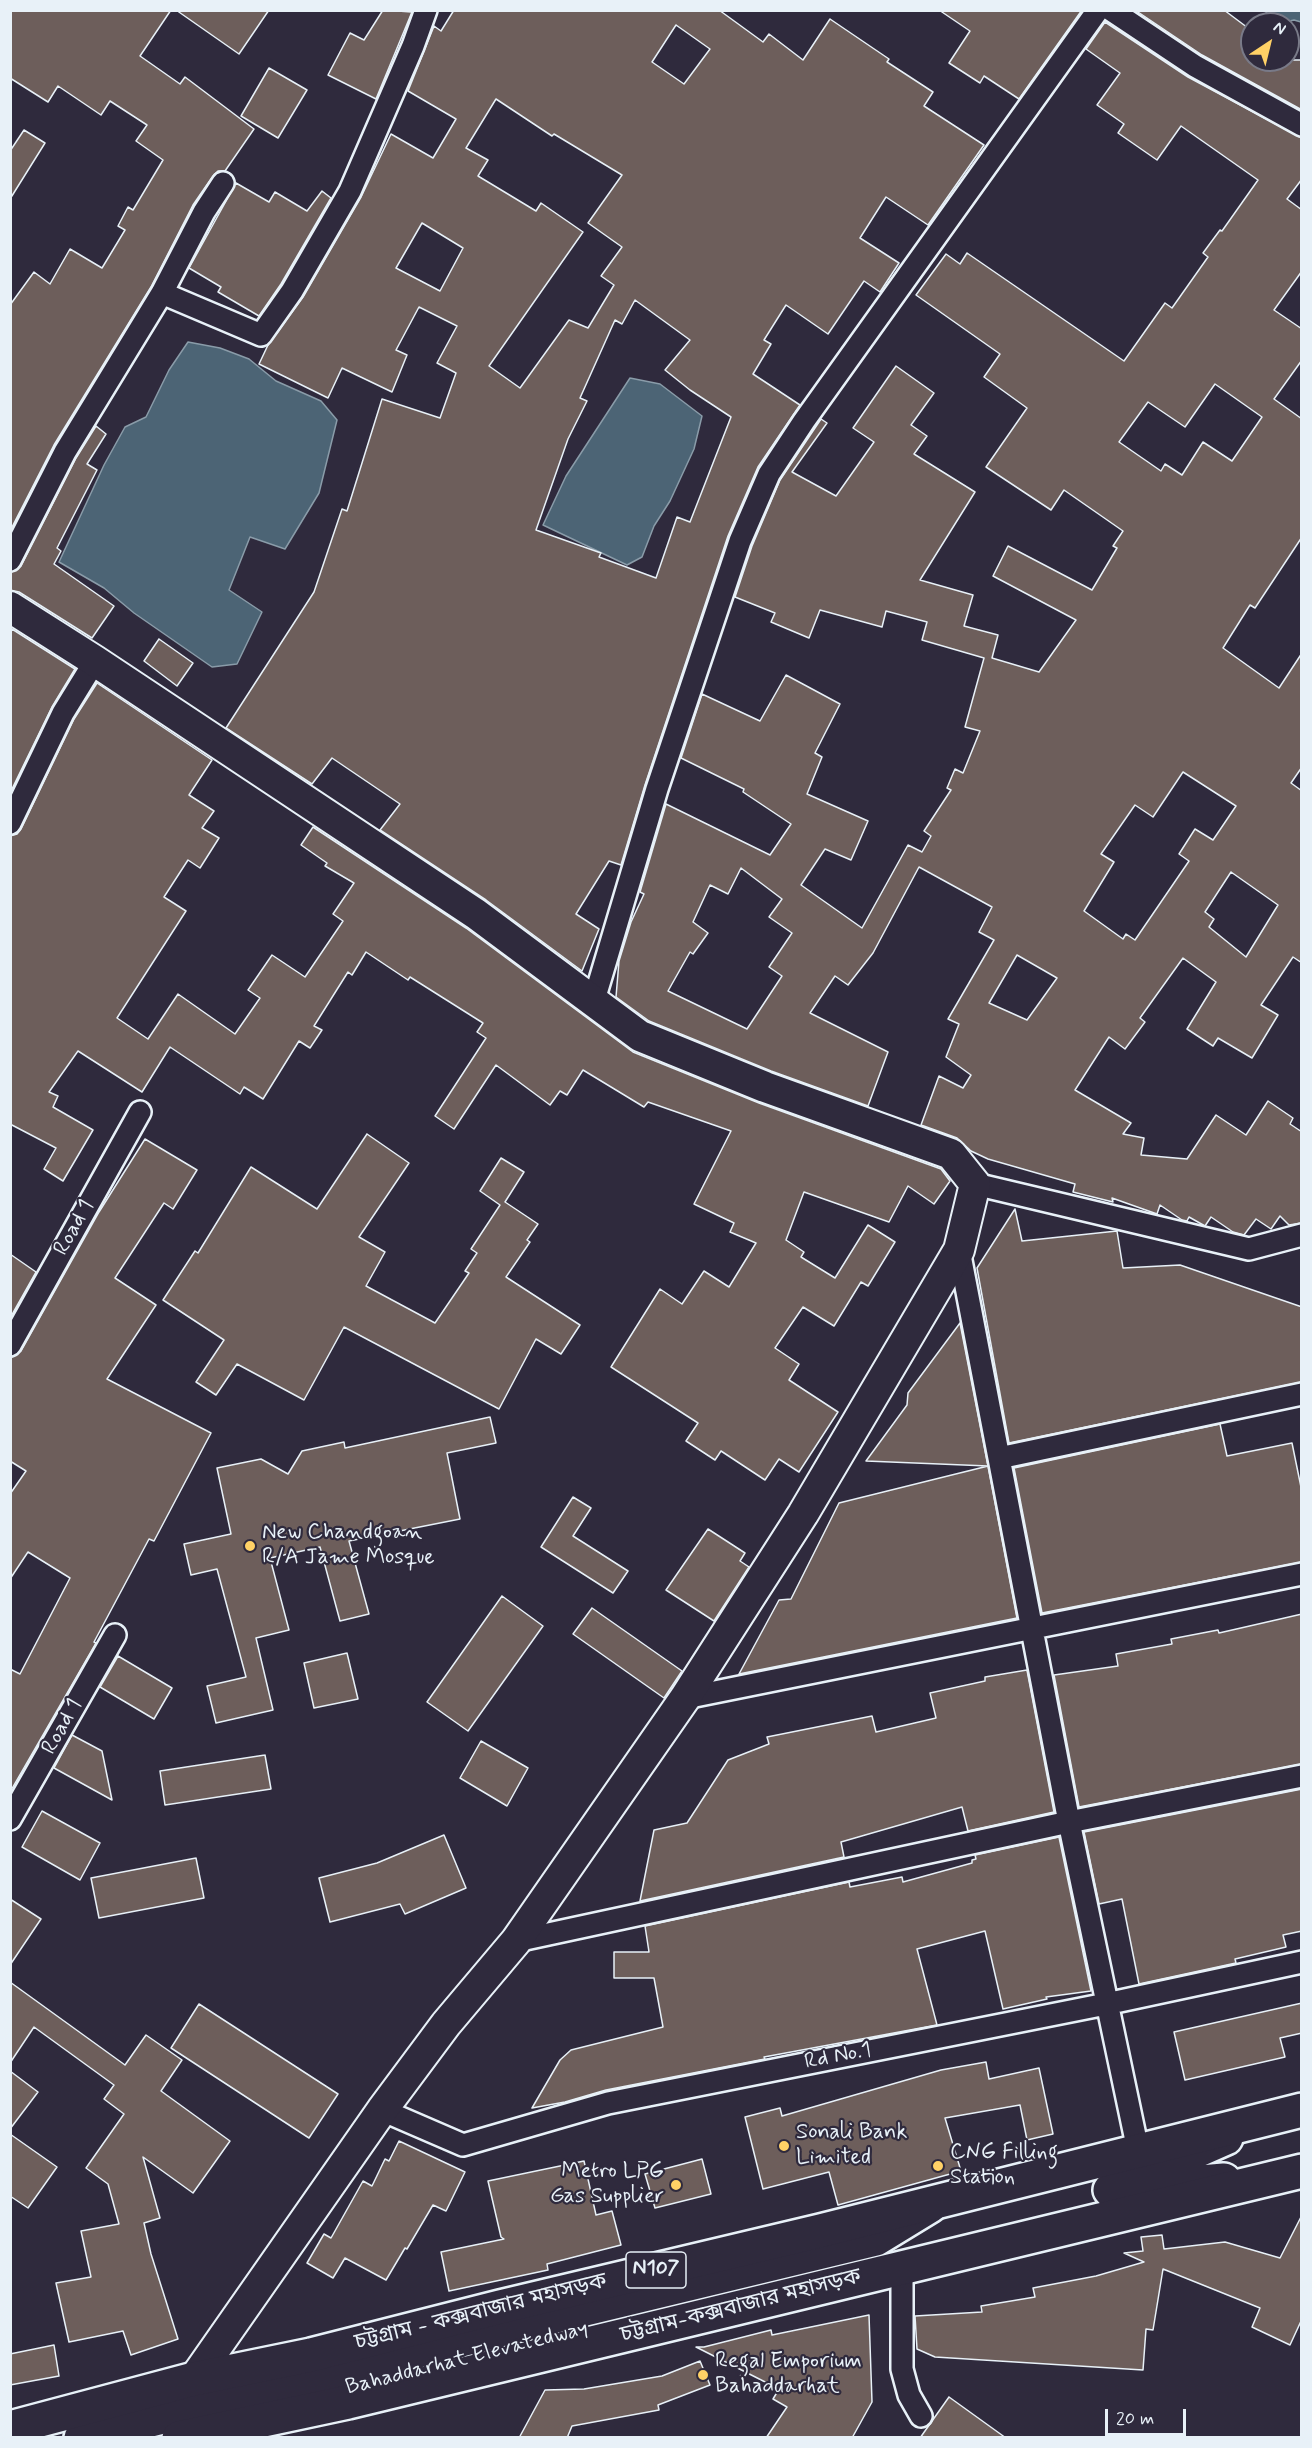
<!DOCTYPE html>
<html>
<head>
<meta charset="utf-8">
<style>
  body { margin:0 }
  #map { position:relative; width:1312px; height:2448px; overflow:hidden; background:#2f2a3d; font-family:Mynerve,sans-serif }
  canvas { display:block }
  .frame { position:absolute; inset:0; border:12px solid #e8f1f8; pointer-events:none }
  .north { position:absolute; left:1240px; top:12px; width:60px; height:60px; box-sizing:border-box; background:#2f2a3d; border:2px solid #797a88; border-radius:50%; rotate:35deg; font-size:16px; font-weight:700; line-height:24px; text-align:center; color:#e8f1f8 }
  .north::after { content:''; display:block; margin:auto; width:21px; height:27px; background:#ffd166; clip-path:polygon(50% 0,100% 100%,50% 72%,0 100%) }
  .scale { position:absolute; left:1105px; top:2409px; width:81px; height:27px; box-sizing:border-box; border:3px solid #e8f1f8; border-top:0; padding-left:8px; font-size:18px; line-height:21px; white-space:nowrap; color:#e8f1f8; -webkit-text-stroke:4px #2f2a3d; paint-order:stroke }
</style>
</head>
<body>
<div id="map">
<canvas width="1312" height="2448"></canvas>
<div class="frame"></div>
<div class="north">N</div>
<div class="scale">20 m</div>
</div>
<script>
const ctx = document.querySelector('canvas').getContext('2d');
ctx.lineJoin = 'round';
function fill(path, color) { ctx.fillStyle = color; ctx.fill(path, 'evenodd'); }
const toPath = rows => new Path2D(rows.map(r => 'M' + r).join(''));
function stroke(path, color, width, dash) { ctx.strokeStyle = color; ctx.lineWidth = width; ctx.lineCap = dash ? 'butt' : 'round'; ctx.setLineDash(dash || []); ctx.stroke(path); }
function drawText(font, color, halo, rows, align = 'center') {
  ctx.font = font + ' Mynerve,"Noto Sans Bengali",sans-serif'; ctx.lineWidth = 4.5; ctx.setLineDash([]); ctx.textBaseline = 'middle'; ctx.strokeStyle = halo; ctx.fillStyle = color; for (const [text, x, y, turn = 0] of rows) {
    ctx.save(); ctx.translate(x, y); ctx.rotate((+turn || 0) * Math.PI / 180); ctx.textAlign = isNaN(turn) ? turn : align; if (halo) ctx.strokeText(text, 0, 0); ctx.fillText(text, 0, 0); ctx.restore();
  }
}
const water = toPath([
  [1265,11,1301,11,1301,22,1294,20,1277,24,1265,11],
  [188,342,220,348,249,359,276,381,321,401,337,420,319,493,285,549,250,537,229,590,262,612,237,664,212,667,134,613,104,588,59,562,104,465,125,427,146,417,169,370,188,342],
  [630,378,660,384,702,416,694,449,670,501,654,526,642,557,627,565,543,525,566,476,630,378]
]);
fill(water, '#4c6475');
stroke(water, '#8a9ca9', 1.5);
const building = toPath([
  [10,10,171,10,140,56,180,84,185,77,254,129,225,171,218,171,213,176,193,205,151,287,54,445,10,531,10,305,34,272,50,284,70,249,102,268,125,230,118,226,128,207,133,210,163,160,136,141,147,125,110,101,101,115,58,86,48,102,10,78,10,10],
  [176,10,269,10,239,54,176,10],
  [383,10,412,12,376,99,328,75,350,33,364,40,383,10],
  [454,10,719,10,763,42,769,34,803,60,830,19,889,59,887,62,933,92,924,106,984,145,928,225,886,197,860,238,899,263,880,292,864,281,828,334,786,305,764,340,771,344,753,374,800,405,758,467,728,536,645,785,621,865,609,861,576,914,599,929,582,971,486,900,380,830,400,804,332,758,312,784,226,728,314,592,342,509,347,511,382,399,440,418,456,373,437,363,457,326,419,307,396,350,407,355,392,392,342,368,328,398,259,364,268,345,303,297,361,197,391,134,433,158,456,119,408,91,434,26,441,31,454,10],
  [676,25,710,49,684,84,652,62,676,25],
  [496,99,552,136,554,134,622,175,588,223,622,247,601,276,614,285,588,328,569,320,520,388,489,366,583,232,541,203,536,211,478,176,488,160,466,148,496,99],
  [422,223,463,248,440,291,396,268,422,223],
  [635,300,690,340,665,370,690,390,731,417,690,522,677,517,656,578,599,557,601,553,536,530,568,439,587,401,580,398,615,320,622,324,635,300],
  [939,10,1082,10,1019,99,984,76,980,83,949,63,970,31,939,10],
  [1135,10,1224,10,1252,31,1252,60,1302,60,1302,110,1202,55,1135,10],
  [1105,22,1188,77,1302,138,1302,179,1287,199,1302,210,1302,271,1274,310,1302,329,1302,360,1274,399,1302,419,1302,537,1255,608,1250,605,1223,648,1279,688,1302,653,1302,767,1291,783,1302,791,1302,963,1293,957,1261,1005,1278,1015,1252,1058,1218,1038,1213,1046,1187,1029,1216,982,1183,958,1140,1018,1145,1022,1125,1049,1109,1037,1075,1090,1131,1123,1123,1134,1144,1138,1141,1155,1187,1159,1216,1115,1246,1135,1268,1101,1293,1118,1290,1124,1302,1132,1302,1223,1289,1225,1280,1216,1271,1229,1256,1219,1244,1235,1233,1232,1211,1217,1205,1226,1189,1217,1187,1221,1182,1220,1160,1205,1157,1214,1112,1198,1113,1202,1073,1192,1075,1184,988,1159,971,1151,957,1138,921,1125,939,1076,963,1088,971,1075,946,1057,959,1024,948,1019,994,940,979,932,992,907,919,867,873,953,848,985,835,976,810,1013,888,1052,868,1106,771,1071,649,1021,616,997,619,961,631,922,644,894,640,892,666,804,770,855,791,824,743,792,744,789,681,758,702,694,760,721,786,675,840,704,815,753,822,757,807,794,868,821,851,860,825,849,801,885,862,928,908,845,922,852,931,836,924,831,951,790,947,788,955,769,963,773,980,731,965,727,984,658,922,640,927,622,886,611,882,627,820,610,809,638,771,622,775,613,735,597,752,546,780,480,821,419,827,423,792,472,836,496,874,442,853,428,896,366,934,393,911,425,927,436,914,454,975,492,920,580,973,595,964,626,998,635,992,658,1039,672,1076,620,993,576,1008,546,1092,590,1117,548,1113,546,1123,531,1064,490,1051,510,986,467,1027,408,984,377,1000,354,916,295,946,254,960,264,967,253,1124,361,1165,303,1172,308,1208,257,1203,253,1220,230,1222,231,1258,180,1181,126,1157,160,1118,133,1124,124,1097,105,1120,73,1086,49,1105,22],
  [1215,384,1262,417,1232,461,1203,442,1182,475,1165,464,1161,471,1119,442,1148,402,1185,427,1215,384],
  [1183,772,1236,806,1213,840,1195,829,1179,854,1189,861,1135,940,1126,934,1123,939,1084,911,1114,862,1101,854,1135,805,1153,817,1183,772],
  [741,868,782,899,769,917,792,933,769,967,782,976,747,1029,668,991,690,952,693,954,708,933,693,922,710,885,728,894,741,868],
  [1231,872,1278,905,1246,957,1209,927,1214,919,1205,912,1231,872],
  [1017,955,1057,978,1027,1020,989,1003,1017,955],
  [269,68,307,90,278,138,241,116,269,68],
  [24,130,45,143,10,199,10,151,24,130],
  [236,183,269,202,275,192,307,211,322,191,331,198,281,284,259,316,218,292,221,287,189,268,236,183],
  [96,426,106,434,87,464,97,470,57,548,61,551,54,564,114,606,92,638,19,592,10,590,10,573,21,566,76,458,96,426],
  [12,629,75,669,52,707,10,793,10,632,12,629],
  [159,639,193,663,177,686,144,661,159,639],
  [97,683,212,760,189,795,214,811,202,828,219,838,200,868,188,860,164,897,186,911,117,1018,148,1039,178,994,235,1034,260,998,248,990,272,955,305,977,343,921,333,914,354,883,325,866,327,863,301,845,313,827,466,928,633,1052,759,1103,941,1169,950,1181,934,1204,908,1186,889,1222,804,1192,786,1240,804,1252,801,1257,835,1278,868,1225,895,1242,868,1286,861,1282,834,1326,803,1307,775,1348,799,1364,789,1380,838,1412,799,1472,779,1459,765,1480,721,1451,715,1460,686,1441,698,1423,611,1367,660,1289,682,1304,704,1271,729,1287,756,1243,730,1232,734,1223,694,1204,731,1131,648,1102,644,1107,583,1070,567,1095,560,1091,550,1105,496,1065,454,1129,435,1116,486,1038,477,1032,483,1023,410,977,408,980,366,952,352,975,348,972,314,1026,322,1030,310,1048,299,1041,263,1099,244,1087,240,1094,170,1047,142,1092,78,1051,49,1092,58,1096,53,1107,93,1130,63,1181,44,1169,56,1148,10,1124,10,836,17,834,21,829,74,719,97,683],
  [367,1134,409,1163,359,1237,385,1252,366,1286,435,1323,469,1273,465,1271,477,1253,471,1249,500,1205,480,1191,501,1158,524,1172,505,1202,538,1224,527,1240,530,1242,506,1277,580,1325,561,1354,536,1339,499,1409,344,1327,304,1400,237,1364,216,1395,196,1382,224,1340,163,1300,195,1251,198,1253,251,1167,317,1209,367,1134],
  [145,1139,197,1170,173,1209,164,1203,115,1278,156,1305,107,1379,211,1433,154,1541,149,1539,94,1642,96,1643,10,1792,10,1669,20,1674,70,1578,28,1552,10,1579,10,1494,26,1471,10,1461,10,1358,21,1351,99,1212,145,1139],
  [1015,1209,1022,1241,1117,1231,1123,1268,1180,1265,1302,1307,1302,1382,1009,1443,977,1268,1015,1209],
  [10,1254,36,1272,10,1318,10,1254],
  [960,1323,988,1466,866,1461,907,1405,908,1393,960,1323],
  [490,1417,496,1443,447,1453,460,1519,349,1541,369,1614,340,1621,320,1547,270,1558,289,1630,256,1638,273,1710,216,1723,207,1686,246,1677,217,1569,191,1575,184,1544,231,1534,217,1468,261,1459,288,1474,302,1451,344,1442,345,1448,490,1417],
  [1220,1424,1227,1456,1292,1443,1302,1492,1302,1562,1042,1613,1014,1468,1220,1424],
  [988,1466,1017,1618,739,1674,779,1600,791,1599,839,1503,988,1466],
  [573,1497,591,1508,573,1536,628,1571,613,1593,541,1547,573,1497],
  [708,1529,745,1553,740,1561,749,1567,714,1621,666,1590,708,1529],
  [502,1596,543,1626,468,1731,427,1702,502,1596],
  [592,1608,682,1671,664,1698,573,1634,592,1608],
  [1302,1614,1302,1764,1079,1807,1054,1675,1118,1666,1116,1654,1172,1644,1171,1639,1218,1630,1219,1633,1302,1614],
  [347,1653,358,1699,314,1708,304,1663,347,1653],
  [118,1656,172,1688,154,1719,100,1687,118,1656],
  [1027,1670,1054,1812,968,1831,962,1807,841,1842,844,1857,640,1901,654,1830,687,1823,728,1760,769,1744,767,1737,872,1716,876,1732,936,1718,930,1693,985,1681,985,1677,1027,1670],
  [72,1735,102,1751,112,1800,54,1768,72,1735],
  [481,1741,528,1768,507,1806,460,1778,481,1741],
  [265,1755,271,1789,165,1805,160,1771,265,1755],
  [1302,1789,1302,1931,1283,1935,1286,1947,1235,1959,1236,1963,1139,1984,1122,1899,1099,1904,1084,1832,1302,1789],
  [42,1811,100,1843,80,1880,22,1847,42,1811],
  [444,1835,466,1888,405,1914,400,1904,330,1922,319,1878,377,1863,444,1835],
  [1059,1837,1091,1991,1046,1997,1047,1999,1003,2009,985,1931,917,1949,937,2025,764,2057,765,2059,606,2090,565,2102,532,2108,560,2060,571,2050,663,2027,654,1978,614,1978,614,1952,649,1952,645,1926,849,1882,850,1887,902,1877,903,1882,972,1863,972,1860,976,1859,975,1855,1059,1837],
  [196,1858,204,1898,99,1918,91,1878,196,1858],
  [10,1899,41,1919,10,1965,10,1899],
  [10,1982,125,2065,146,2035,182,2060,161,2091,230,2141,193,2193,143,2157,160,2218,144,2223,151,2254,178,2339,131,2355,123,2331,69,2342,56,2283,91,2277,81,2231,119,2224,108,2184,86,2168,124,2114,104,2099,114,2085,34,2027,10,2063,10,1982],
  [1302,2003,1302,2033,1280,2038,1285,2057,1185,2080,1174,2032,1302,2003],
  [199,2004,338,2094,309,2138,171,2048,199,2004],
  [986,2062,989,2079,1039,2068,1053,2134,1027,2140,1020,2105,945,2118,961,2171,838,2205,829,2172,763,2189,745,2117,780,2108,782,2116,941,2070,986,2062],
  [10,2071,38,2092,10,2129,10,2071],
  [10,2134,57,2167,28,2208,10,2196,10,2134],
  [399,2141,465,2172,446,2211,433,2205,407,2249,405,2248,386,2280,345,2258,333,2278,307,2263,324,2234,331,2238,363,2181,372,2186,385,2159,389,2161,399,2141],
  [702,2159,711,2194,655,2208,645,2174,702,2159],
  [584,2161,596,2215,612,2211,621,2245,547,2264,548,2270,449,2291,441,2252,504,2239,501,2237,488,2181,584,2161],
  [1302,2215,1302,2319,1290,2345,1252,2327,1260,2308,1163,2269,1153,2330,1146,2329,1143,2370,935,2357,917,2349,915,2316,982,2312,981,2306,1035,2297,1033,2288,1096,2276,1144,2262,1124,2253,1143,2251,1141,2237,1162,2235,1164,2249,1225,2242,1280,2258,1302,2215],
  [869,2315,872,2402,852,2438,766,2438,787,2407,773,2399,779,2389,696,2347,704,2347,771,2330,772,2335,869,2315],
  [54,2345,59,2376,10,2385,10,2354,54,2345],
  [700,2361,710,2385,658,2405,659,2410,572,2426,567,2438,519,2438,545,2390,584,2389,662,2376,700,2361],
  [949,2397,1006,2438,920,2438,949,2397]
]);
fill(building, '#6d5e5b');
stroke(building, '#e8f1f8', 1.5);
const street = toPath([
  [1111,10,1195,66,1302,125],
  [162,293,261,335,292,291,350,191,413,46,426,10],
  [10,560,65,452,162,293,204,212,223,183],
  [10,823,63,713,95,661],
  [594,1000,657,789,740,541,769,474,804,421,1098,10],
  [975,1184,1249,1249,1302,1235],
  [959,1250,1069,1822,1138,2150],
  [10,1345,140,1112],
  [999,1458,1302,1394],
  [685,1698,1302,1574],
  [10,1819,115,1635],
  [516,1941,1069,1822,1302,1776],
  [382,2110,463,2145,608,2103,1106,2004,1302,1962],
  [902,2267,902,2369,909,2395,921,2416]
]);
const secondary = toPath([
  [10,607,95,661,476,914,640,1036,765,1087,951,1154,975,1184,959,1250,803,1514,685,1698,516,1941,446,2024,382,2110,194,2379]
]);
const primary = toPath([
  [1133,2179,1226,2138],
  [1110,2190,1224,2180],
  [81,2438,523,2324,876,2239,930,2206]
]);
const highway = toPath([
  [10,2428,194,2379,311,2355,500,2307,820,2231,1302,2110],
  [179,2438,348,2402,1302,2171]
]);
stroke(street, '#e8f1f8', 26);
stroke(secondary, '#e8f1f8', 34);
stroke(primary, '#e8f1f8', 38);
stroke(highway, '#e8f1f8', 38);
stroke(street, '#2f2a3d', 21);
stroke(secondary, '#2f2a3d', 30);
stroke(primary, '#2f2a3d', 33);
stroke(highway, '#2f2a3d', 33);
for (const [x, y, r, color] of [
  [250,1546,6,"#ffd166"],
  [784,2146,6,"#ffd166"],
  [938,2166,6,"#ffd166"],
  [676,2185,6,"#ffd166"],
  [703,2375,6,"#ffd166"]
]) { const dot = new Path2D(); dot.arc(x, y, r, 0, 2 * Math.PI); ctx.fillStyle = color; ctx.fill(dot); stroke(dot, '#2f2a3d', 2); }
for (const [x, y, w] of [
  [656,2270,60]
]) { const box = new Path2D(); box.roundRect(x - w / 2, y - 18, w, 36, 4.5); ctx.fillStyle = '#2f2a3d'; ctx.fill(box); stroke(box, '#e8f1f8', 1.5); }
drawText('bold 21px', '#e8f1f8', null, [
  ["N107",656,2270]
]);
drawText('22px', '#e8f1f8', '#2f2a3d', [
  ["Road 1",75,1228,-61],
  ["Road 1",63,1727,-61],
  ["Rd No.1",838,2057,-11],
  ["চট্টগ্রাম-কক্সবাজার মহাসড়ক",741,2307,-14],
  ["চট্টগ্রাম - কক্সবাজার মহাসড়ক",481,2313,-14],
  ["Bahaddarhat Elevatedway",467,2359,-14]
]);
drawText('22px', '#e8f1f8', '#2f2a3d', [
  ["New Chandgoan",262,1533],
  ["R/A Jame Mosque",262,1558],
  ["Sonali Bank",796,2133],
  ["Limited",796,2158],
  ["CNG Filling",950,2153],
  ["Station",950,2178],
  ["Metro LPG",664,2172,"right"],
  ["Gas Supplier",664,2197,"right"],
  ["Regal Emporium",715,2362],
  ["Bahaddarhat",715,2387]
], 'left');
</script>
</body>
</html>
